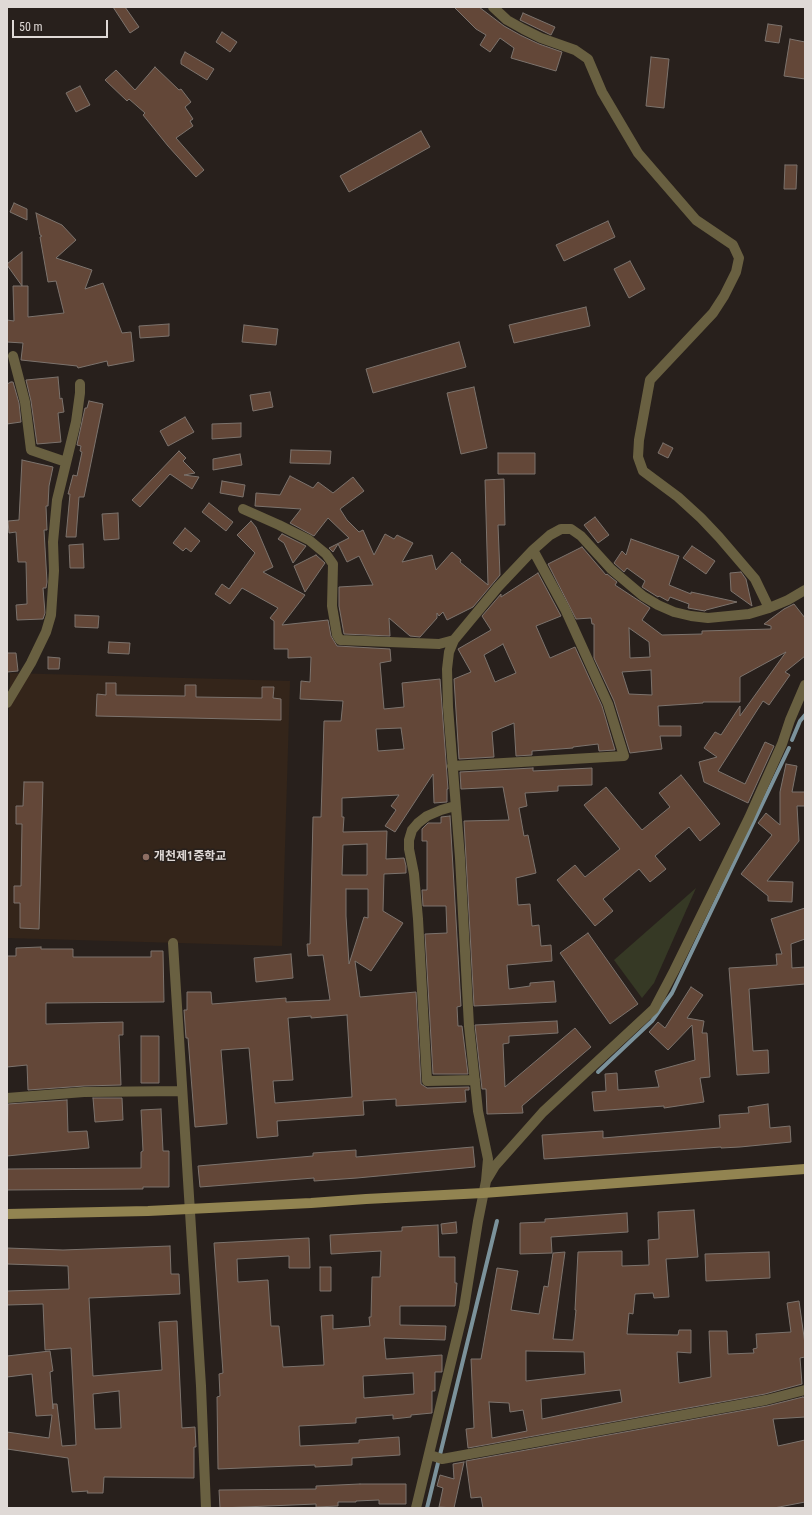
<!DOCTYPE html>
<html>
<head>
<meta charset="utf-8">
<style>
  body { margin:0 }
  #map { position:relative; width:812px; height:1515px; overflow:hidden; background:#28201c; font-family:"Roboto Condensed",sans-serif }
  canvas { display:block }
  .frame { position:absolute; inset:0; border:8px solid #dfd9d6; pointer-events:none }
  .scale { position:absolute; left:12px; top:20px; width:96px; height:18px; box-sizing:border-box; border:2px solid #dfd9d6; border-top:0; padding-left:5px; font-size:12px; line-height:14px; white-space:nowrap; color:#dfd9d6; -webkit-text-stroke:3px #28201c; paint-order:stroke }
</style>
</head>
<body>
<div id="map">
<canvas width="812" height="1515"></canvas>
<div class="frame"></div>
<div class="scale">50 m</div>
</div>
<script>
const ctx = document.querySelector('canvas').getContext('2d');
ctx.lineJoin = 'round';
function fill(path, color) { ctx.fillStyle = color; ctx.fill(path, 'evenodd'); }
const toPath = rows => new Path2D(rows.map(r => 'M' + r).join(''));
function stroke(path, color, width, dash) { ctx.strokeStyle = color; ctx.lineWidth = width; ctx.lineCap = dash ? 'butt' : 'round'; ctx.setLineDash(dash || []); ctx.stroke(path); }
function drawText(font, color, halo, rows, align = 'center') {
  ctx.font = font + ' "Roboto Condensed","Noto Sans KR",sans-serif'; ctx.lineWidth = 3; ctx.setLineDash([]); ctx.textBaseline = 'middle'; ctx.strokeStyle = halo; ctx.fillStyle = color; for (const [text, x, y, turn = 0] of rows) {
    ctx.save(); ctx.translate(x, y); ctx.rotate((+turn || 0) * Math.PI / 180); ctx.textAlign = isNaN(turn) ? turn : align; if (halo) ctx.strokeText(text, 0, 0); ctx.fillText(text, 0, 0); ctx.restore();
  }
}
fill(toPath([
  [10,673,290,681,282,946,7,938,7,776]
]), '#34251a');
fill(toPath([
  [696,888,654,983,642,998,614,960]
]), '#363925');
stroke(toPath([
  [792,740,800,721,805,715],
  [598,1072,652,1021,672,993,789,748],
  [427,1508,497,1221]
]), '#7b929b', 4);
const building = toPath([
  [113,7,125,7,139,27,130,33,113,7],
  [454,7,479,7,504,26,520,35,539,44,562,52,556,71,511,58,514,48,500,38,490,52,480,45,486,35,476,29,454,7],
  [523,13,555,27,551,35,520,20,523,13],
  [768,24,782,26,779,43,765,41,768,24],
  [222,32,237,42,230,52,216,42,222,32],
  [790,39,805,42,805,79,784,76,790,39],
  [185,52,214,69,207,80,181,64,181,60,185,52],
  [651,57,669,59,664,108,646,106,651,57],
  [155,67,179,90,181,89,191,102,185,107,193,119,190,121,193,126,176,138,204,170,196,177,168,146,143,115,145,113,129,99,127,101,105,80,116,70,135,90,155,67],
  [80,86,90,105,76,112,66,93,80,86],
  [421,131,430,147,349,192,340,176,421,131],
  [785,165,797,165,796,189,784,189,785,165],
  [14,203,27,209,27,220,10,212,14,203],
  [36,213,62,225,76,240,56,258,92,270,85,289,103,283,122,333,131,332,134,361,108,366,107,361,78,368,77,366,21,360,23,343,7,342,7,320,14,321,13,286,28,286,28,317,64,313,56,281,48,282,40,237,42,236,40,235,36,213],
  [608,221,615,237,564,261,556,245,608,221],
  [22,252,22,286,7,265,7,264,22,252],
  [630,261,645,289,629,298,614,269,630,261],
  [586,307,590,326,514,343,509,325,586,307],
  [169,324,169,336,140,338,139,326,169,324],
  [244,325,278,329,276,345,242,342,244,325],
  [459,342,466,367,373,393,366,369,459,342],
  [58,377,60,399,62,398,64,412,58,413,61,442,37,444,31,401,26,380,58,377],
  [11,382,13,382,19,403,21,422,7,424,7,384,11,382],
  [474,387,487,448,461,454,447,393,474,387],
  [270,392,273,407,253,411,250,395,270,392],
  [89,401,103,404,84,497,79,497,76,537,66,537,70,494,68,494,73,475,77,476,82,452,80,451,81,446,77,445,85,408,87,408,89,401],
  [185,417,194,432,168,446,160,431,185,417],
  [241,423,241,437,212,439,212,424,241,423],
  [663,443,673,448,668,458,658,453,663,443],
  [291,450,331,451,330,464,290,463,291,450],
  [179,451,186,458,183,461,195,473,184,475,199,477,192,489,170,474,140,507,132,500,179,451],
  [498,453,535,453,535,474,498,474,498,453],
  [240,454,242,465,213,470,213,459,240,454],
  [22,460,53,467,49,486,48,506,46,506,47,530,44,530,47,582,46,588,43,588,45,613,43,619,17,620,16,605,27,604,26,562,18,562,16,532,9,533,8,521,19,520,22,460],
  [290,476,313,488,318,482,333,493,353,477,364,491,340,509,347,520,359,532,363,530,374,555,385,534,394,539,397,535,413,543,402,562,432,555,436,570,452,552,461,560,460,562,488,585,485,480,504,479,505,525,498,525,500,575,473,607,447,620,443,612,439,616,437,613,437,618,420,637,410,636,389,618,390,636,344,634,339,606,339,587,373,585,359,556,347,562,338,544,333,552,329,548,349,538,328,518,314,536,290,523,301,509,255,506,256,493,280,495,290,476],
  [222,481,245,485,243,497,220,493,222,481],
  [209,503,233,522,226,531,202,512,209,503],
  [118,513,119,539,104,540,102,514,118,513],
  [595,517,609,535,598,543,584,525,595,517],
  [251,521,256,527,273,567,263,572,305,595,282,625,328,620,331,636,337,646,390,649,391,661,380,663,384,709,404,707,402,683,440,679,448,789,447,789,447,802,434,803,433,774,395,832,385,826,396,810,391,806,399,795,342,798,342,817,344,817,343,832,387,831,386,859,404,858,406,866,406,873,384,874,383,911,403,923,371,971,355,961,360,997,416,992,421,1084,427,1088,469,1087,469,1090,465,1090,466,1102,396,1106,396,1099,363,1101,364,1115,277,1121,278,1136,257,1138,249,1048,221,1050,227,1124,195,1127,188,1038,186,1038,184,1010,187,1010,187,992,211,992,212,1004,286,998,286,1002,330,1000,323,955,308,956,307,944,310,944,313,817,321,817,324,721,341,721,343,701,300,699,301,681,310,682,311,657,288,658,288,649,274,649,274,621,270,618,278,608,242,588,230,604,215,594,222,584,229,589,255,553,237,535,251,521],
  [401,728,404,749,378,751,376,729,401,728],
  [367,844,367,875,342,875,343,845,367,844],
  [346,889,368,889,368,918,364,917,349,964,346,916,346,889],
  [347,1015,352,1097,275,1103,273,1081,293,1080,288,1018,311,1016,311,1018,347,1015],
  [185,528,200,541,191,552,186,548,183,551,173,543,185,528],
  [282,534,306,546,293,563,284,543,278,539,282,534],
  [631,539,679,556,669,585,691,594,691,592,737,602,706,610,705,611,688,608,689,604,670,597,668,601,659,596,658,597,642,587,645,581,627,568,624,572,614,563,622,551,626,555,631,539],
  [83,544,84,568,70,568,69,545,83,544],
  [692,546,715,561,706,574,683,558,692,546],
  [582,547,606,575,607,574,617,582,615,585,650,608,642,620,662,635,702,634,702,631,771,629,771,626,764,624,784,609,794,604,805,618,805,656,785,672,790,675,769,705,763,701,718,771,745,784,765,742,774,746,748,803,704,782,699,762,717,757,704,748,715,732,721,735,740,706,740,716,786,652,740,677,740,702,703,702,703,703,658,706,659,726,681,726,681,736,660,736,662,749,630,753,614,701,594,658,594,624,592,624,591,618,576,619,548,564,582,547],
  [629,628,649,642,650,657,630,658,629,628],
  [651,670,652,695,629,694,622,672,651,670],
  [316,555,325,563,305,592,294,566,316,555],
  [741,572,746,579,752,606,731,591,730,573,741,572],
  [538,573,561,616,536,626,550,658,575,647,602,706,615,750,599,751,598,744,573,747,573,748,532,751,532,755,516,756,514,723,492,732,494,757,459,759,454,679,471,672,458,649,491,630,482,616,501,594,501,597,538,573],
  [503,644,516,673,495,682,484,655,503,644],
  [75,615,99,616,98,628,75,627,75,615],
  [109,642,130,643,129,654,108,653,109,642],
  [7,653,16,653,18,671,7,672,7,653],
  [48,657,60,658,59,669,48,669,48,657],
  [106,683,116,683,116,695,185,696,185,685,196,685,196,697,262,698,262,687,274,687,273,698,281,699,281,720,96,716,97,694,106,695,106,683],
  [786,764,797,766,792,792,805,792,805,806,797,806,799,841,767,881,793,882,792,902,768,901,768,896,741,874,772,835,758,823,766,813,780,825,780,792,786,764],
  [533,768,533,771,592,768,592,785,558,786,558,791,525,793,527,806,519,808,524,836,528,835,536,873,516,878,518,905,530,904,532,926,539,925,541,946,551,945,552,961,507,965,509,989,530,986,530,983,554,981,556,1002,474,1006,464,821,509,820,503,787,461,789,460,772,533,768],
  [681,775,720,824,700,841,689,827,655,856,666,869,650,882,639,869,603,899,613,911,595,926,557,880,575,865,585,877,620,849,584,805,606,787,642,830,670,807,659,793,681,775],
  [24,782,43,782,39,929,20,928,20,903,14,903,14,886,21,886,22,824,16,824,16,806,23,806,24,782],
  [450,816,461,1006,457,1007,458,1026,462,1026,468,1074,433,1074,425,934,447,933,446,906,423,906,422,890,427,890,427,841,422,841,422,829,428,823,441,823,441,817,450,816],
  [805,908,805,939,791,944,792,968,805,967,805,984,749,989,753,1051,768,1050,769,1073,737,1075,729,968,777,965,776,954,782,954,771,919,805,908],
  [588,933,638,1004,610,1024,560,953,588,933],
  [41,947,41,949,73,949,73,957,151,957,151,951,163,951,164,1002,46,1003,46,1024,123,1022,123,1035,119,1035,121,1085,84,1086,28,1090,27,1065,7,1067,7,956,16,956,16,948,41,947],
  [291,954,293,978,256,982,254,958,291,954],
  [691,987,703,995,687,1018,704,1021,702,1033,707,1033,710,1077,700,1078,704,1102,664,1108,664,1106,594,1111,592,1092,606,1091,605,1074,617,1073,618,1090,659,1087,655,1071,695,1060,692,1025,668,1050,649,1032,658,1022,665,1028,691,987],
  [557,1021,558,1033,509,1036,509,1043,503,1044,505,1087,575,1028,591,1047,522,1106,523,1113,487,1114,486,1089,482,1089,475,1025,557,1021],
  [141,1036,159,1036,159,1083,141,1083,141,1036],
  [93,1098,122,1098,123,1120,95,1122,93,1098],
  [67,1100,68,1132,87,1131,89,1148,7,1156,8,1104,67,1100],
  [768,1104,770,1128,790,1126,791,1142,740,1147,721,1148,721,1147,544,1159,542,1135,603,1131,603,1138,720,1128,719,1115,749,1113,748,1107,768,1104],
  [161,1109,163,1151,169,1151,169,1187,143,1187,143,1189,7,1190,7,1169,141,1168,141,1152,143,1151,141,1110,161,1109],
  [473,1147,475,1167,357,1178,314,1181,314,1178,200,1187,198,1166,313,1156,313,1153,356,1150,356,1157,473,1147],
  [694,1210,698,1257,666,1259,669,1297,654,1298,653,1293,635,1294,633,1314,629,1313,627,1334,678,1335,679,1330,691,1330,691,1353,677,1352,679,1383,711,1377,709,1331,727,1331,728,1354,754,1353,753,1349,757,1348,756,1334,791,1332,787,1303,799,1301,805,1344,805,1357,800,1358,802,1384,765,1394,468,1448,466,1429,474,1428,471,1359,481,1359,497,1268,518,1271,511,1310,539,1314,544,1286,548,1287,553,1253,565,1252,553,1339,573,1340,576,1310,575,1310,578,1252,622,1251,622,1266,649,1265,648,1240,659,1239,658,1212,694,1210],
  [526,1351,584,1352,585,1374,526,1381,526,1351],
  [620,1390,622,1402,542,1419,541,1399,620,1390],
  [489,1402,509,1403,510,1412,523,1410,527,1431,492,1438,489,1402],
  [627,1213,628,1232,551,1237,552,1253,520,1254,520,1223,545,1222,545,1219,627,1213],
  [456,1222,457,1233,442,1234,441,1224,456,1222],
  [438,1225,439,1257,455,1257,455,1283,457,1283,455,1306,400,1306,400,1325,446,1326,445,1340,384,1338,386,1359,442,1355,442,1372,435,1372,435,1391,432,1391,432,1413,411,1415,411,1417,393,1419,393,1415,356,1418,356,1423,299,1426,300,1446,359,1443,359,1440,399,1437,400,1455,352,1458,352,1465,315,1467,315,1465,266,1467,218,1469,217,1397,220,1396,219,1374,223,1373,214,1243,309,1238,310,1268,289,1268,289,1256,237,1259,238,1282,268,1280,271,1326,279,1326,283,1367,324,1365,321,1316,333,1315,333,1329,370,1326,369,1317,371,1317,372,1277,380,1277,381,1251,331,1254,330,1235,402,1231,402,1227,438,1225],
  [413,1373,414,1394,364,1398,363,1376,413,1373],
  [170,1246,171,1274,179,1274,180,1294,89,1298,93,1376,162,1370,159,1322,177,1321,182,1428,195,1427,196,1447,194,1447,194,1478,104,1477,103,1493,87,1493,88,1491,72,1492,68,1458,7,1449,7,1432,49,1438,52,1415,36,1416,32,1374,7,1377,7,1356,50,1351,53,1371,50,1372,53,1409,53,1404,57,1404,62,1446,76,1445,71,1348,45,1350,43,1304,7,1305,7,1291,69,1289,68,1266,7,1264,7,1248,63,1250,170,1246],
  [119,1391,121,1428,95,1429,93,1394,119,1391],
  [769,1252,770,1278,706,1281,705,1254,769,1252],
  [320,1267,331,1267,331,1291,320,1291,320,1267],
  [803,1397,805,1398,805,1417,773,1419,778,1446,805,1440,805,1502,774,1508,483,1508,481,1497,471,1498,466,1461,767,1406,803,1397],
  [464,1462,454,1508,439,1507,443,1488,437,1486,440,1475,454,1479,453,1464,464,1462],
  [360,1484,406,1484,406,1504,379,1504,379,1500,356,1501,356,1502,338,1502,338,1506,316,1507,316,1504,220,1508,219,1490,316,1489,316,1486,360,1484]
]);
fill(building, '#634738');
stroke(building, '#7c736d', 1);
stroke(toPath([
  [493,7,507,20,523,29,541,38,575,50,588,59,602,92,638,153,696,220,733,245,739,258,736,272,724,296,713,313,650,380,639,440,638,457,643,471,678,497,701,518,719,537,755,579,769,608],
  [13,356,25,402,31,450,66,462],
  [243,509,279,525,309,540,326,554,333,564,332,606,337,635,340,640,439,644,454,640],
  [7,703,31,663,46,632,51,615,54,571,53,542,57,500,76,422,80,393,80,384],
  [452,766,624,756,608,704,565,609,533,550],
  [455,806,441,810,427,816,418,823,412,830,409,840,409,849,414,874,418,919,427,1081,475,1080],
  [173,943,201,1386,206,1508],
  [7,1098,84,1092,182,1091],
  [486,1181,488,1159,478,1111,469,1026,460,858,448,707,447,669,449,652,454,640,498,587,533,550,550,535,561,529,571,529,581,536,611,569,643,596,658,605,674,612,691,616,708,618,749,614,769,608,788,600,805,590],
  [430,1455,442,1459,766,1400,805,1390],
  [416,1508,464,1308,478,1221,486,1181,495,1166,543,1112,654,1009,674,971,749,818,782,744,790,720,805,685]
]), '#696041', 10);
stroke(toPath([
  [7,1214,148,1211,311,1203,366,1199,483,1193,805,1169]
]), '#928451', 10);
for (const [x, y, r, color] of [
  [146,857,4,"#8d6e63"]
]) { const dot = new Path2D(); dot.arc(x, y, r, 0, 2 * Math.PI); ctx.fillStyle = color; ctx.fill(dot); stroke(dot, '#28201c', 1.5); }
drawText('bold 12px', '#dfd9d6', '#28201c', [
  ["개천제1중학교",154,857]
], 'left');
</script>
</body>
</html>
